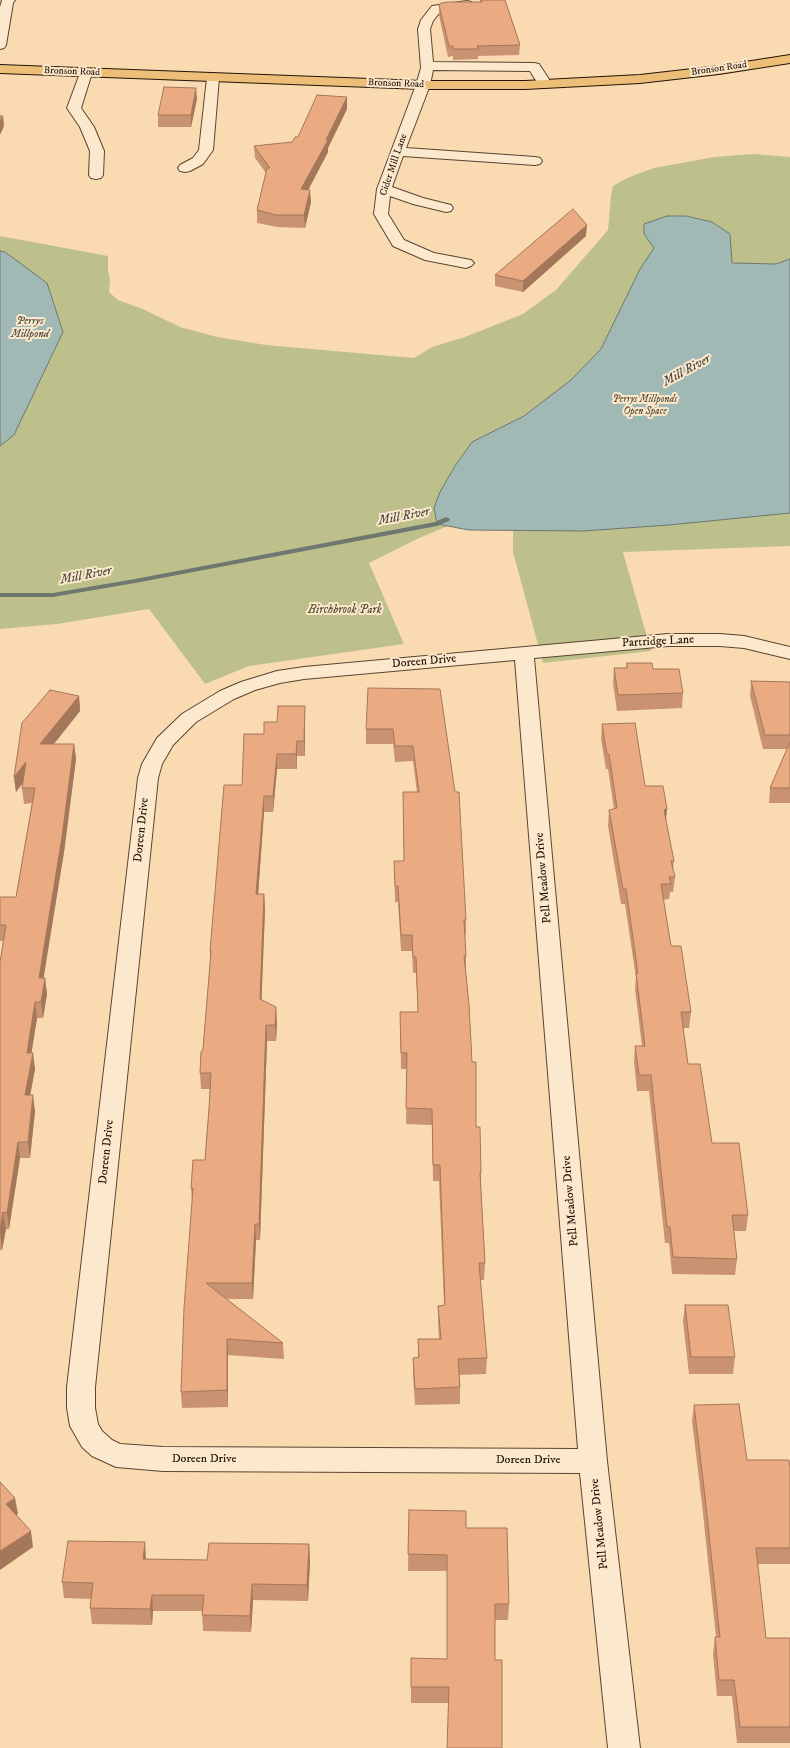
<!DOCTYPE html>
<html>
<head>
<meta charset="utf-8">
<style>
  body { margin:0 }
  canvas { display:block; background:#fadbb1 }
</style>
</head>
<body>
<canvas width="790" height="1748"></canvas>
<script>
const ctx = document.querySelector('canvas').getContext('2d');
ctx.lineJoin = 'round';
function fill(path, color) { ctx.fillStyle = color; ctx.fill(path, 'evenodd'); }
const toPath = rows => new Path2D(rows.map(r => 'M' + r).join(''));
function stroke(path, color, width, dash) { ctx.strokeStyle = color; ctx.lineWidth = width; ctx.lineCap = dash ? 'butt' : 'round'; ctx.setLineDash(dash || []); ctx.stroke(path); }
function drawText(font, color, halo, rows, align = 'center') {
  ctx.font = font + ' "IM FELL DW Pica",serif'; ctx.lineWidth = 4; ctx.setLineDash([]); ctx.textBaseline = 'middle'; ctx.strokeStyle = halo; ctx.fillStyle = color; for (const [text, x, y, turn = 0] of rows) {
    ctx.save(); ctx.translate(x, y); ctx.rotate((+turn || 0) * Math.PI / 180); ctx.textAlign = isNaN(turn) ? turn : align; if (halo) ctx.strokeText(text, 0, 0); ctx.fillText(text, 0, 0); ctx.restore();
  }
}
fill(toPath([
  [754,154,790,157,790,546,623,552,651,651,543,663,513,552,513,517,481,512,417,539,369,563,404,644,249,666,205,684,149,609,57,624,0,629,0,236,108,256,108,271,110,280,109,292,118,300,145,310,180,327,217,337,266,345,414,358,432,347,465,337,523,314,556,290,608,230,611,195,613,186,627,178,654,168,714,157]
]), '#bec08c');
const water = toPath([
  [667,216,686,216,712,222,730,234,732,263,776,264,790,259,790,513,669,525,583,531,469,530,437,524,434,508,440,492,455,466,472,442,524,416,571,380,601,349,640,269,654,248,644,234,644,224,667,216],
  [0,251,5,252,47,283,63,332,14,435,0,446,0,251]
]);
fill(water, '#a1b9b5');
stroke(water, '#6e7770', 1);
fill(toPath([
  [446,517,450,519,449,521,437,526,135,583,53,597,0,597,0,593,53,593,135,579,435,522,446,517]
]), '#6e7770');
const minor = toPath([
  [2,0,15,0,13,3,6,45,4,48,0,49,0,7,2,0],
  [467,1,471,2,473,5,471,8,440,12,433,21,430,29,433,62,534,63,539,64,552,84,550,87,540,87,530,71,433,70,430,85,406,148,535,157,540,158,542,161,540,164,535,165,403,156,392,187,423,198,451,205,453,208,451,211,446,212,413,204,390,196,388,214,404,240,434,253,471,260,474,263,471,266,466,268,425,260,393,246,374,214,377,189,416,85,421,68,418,29,421,20,432,6,467,1],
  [86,69,91,70,92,73,81,108,94,127,104,151,103,175,101,178,96,179,91,178,89,175,90,151,80,127,67,108,80,73,81,70,86,69],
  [213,74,218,75,219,78,213,150,203,164,190,171,185,172,180,171,178,168,180,165,193,158,199,150,207,78,208,75,213,74],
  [668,634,720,634,744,636,790,647,790,659,744,648,720,646,668,646,534,658,607,1461,640,1748,608,1748,580,1473,163,1471,116,1467,92,1456,82,1447,70,1426,67,1408,67,1387,138,778,142,764,157,738,182,714,220,691,241,682,277,671,304,667,668,634],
  [515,660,578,1449,163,1447,120,1444,112,1440,102,1431,98,1424,95,1408,95,1387,158,778,162,764,173,745,196,722,234,699,255,690,280,683,304,679,515,660]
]);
const major = toPath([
  [790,55,790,63,719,74,640,83,525,89,423,89,0,73,0,65,423,81,525,81,640,75,719,66,790,55]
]);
stroke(minor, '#584532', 2);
stroke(major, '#221308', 2);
fill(minor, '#fce8cc');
fill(major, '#edbe78');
fill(toPath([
  [480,0,505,0,520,45,519,55,478,56,478,59,453,60,453,56,448,57,439,15,439,5,480,2],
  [347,97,347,109,328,148,328,152,308,190,311,202,305,228,277,227,257,223,257,210,266,173,255,158,254,146,292,142],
  [197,99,191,127,158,127,158,115],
  [586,236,523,292,495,286,495,275],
  [627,663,653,669,683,693,682,708,617,711,613,683,614,668,626,668],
  [751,681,790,682,790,803,769,803,770,788,787,749,763,749,750,696],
  [440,689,466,920,466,935,465,935,466,956,466,972,476,1127,481,1173,481,1189,485,1263,484,1280,480,1280,487,1358,486,1374,459,1375,460,1387,460,1404,415,1405,413,1374,413,1358,418,1358,418,1339,439,1339,438,1322,438,1306,444,1305,439,1181,433,1181,432,1125,406,1124,407,1069,401,1069,400,1012,418,1012,416,973,413,973,412,951,401,951,398,902,395,902,394,861,404,861,417,792,413,761,395,762,393,744,366,744,366,729],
  [79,696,80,711,54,744,74,744,76,759,64,852,43,978,45,978,47,994,43,1018,37,1018,31,1053,35,1069,30,1095,35,1111,30,1158,20,1158,9,1229,6,1229,2,1250,0,1250,0,962,4,941,0,941,0,897,16,897,32,803,24,804,22,788,23,783,16,792,14,777],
  [305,706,305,756,297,756,297,769,277,769,273,812,264,812,258,894,264,894,265,910,261,1000,277,1023,276,1041,267,1041,260,1240,256,1240,253,1299,227,1299,283,1343,284,1359,228,1355,228,1407,182,1408,181,1392,192,1203,191,1188,205,1160,209,1108,210,1089,201,1089,200,1073,203,1049,210,964,210,951,242,785,264,734,277,722],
  [602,724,645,786,667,809,666,821,674,861,673,869,675,877,673,892,670,892,669,899,663,900,671,946,691,1012,689,1028,683,1028,688,1064,712,1143,748,1215,746,1231,734,1231,737,1259,735,1275,672,1274,669,1243,665,1243,649,1091,637,1091,634,1062,635,1046,642,1046,635,989,636,978,625,904,621,904,608,826,609,810,614,809,608,769,606,769,601,739],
  [685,1305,735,1357,733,1374,689,1374,683,1321],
  [694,1405,747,1460,790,1468,790,1564,758,1564,766,1638,790,1638,790,1743,737,1743,732,1696,717,1696,713,1654,715,1637,716,1637,702,1504,692,1421],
  [409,1510,466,1528,509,1604,508,1620,495,1620,448,1703,411,1703,411,1658,447,1659,447,1571,408,1571],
  [309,1544,310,1561,308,1601,253,1600,251,1632,203,1631,202,1611,153,1611,152,1625,92,1624,90,1608,91,1599,64,1598,62,1582,146,1559,207,1560]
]), '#c99270');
fill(toPath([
  [196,88,197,99,191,127,191,115],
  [347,97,347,109,328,148,328,152,302,202,301,189],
  [3,116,4,126,0,135,0,122],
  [310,190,311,202,305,228,304,215],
  [587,225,586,236,523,292,523,281],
  [79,696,80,711,41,760,40,744],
  [305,706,305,756,304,741],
  [297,741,297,769,296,754],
  [74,744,76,759,64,852,41,994,39,978],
  [277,754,277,769,273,812,273,796],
  [26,762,27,777,16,792,14,777],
  [264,796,264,812,257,910,256,894],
  [667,809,665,825,664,810],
  [264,894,265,910,261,1015,260,999],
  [45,978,47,994,43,1018,41,1002],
  [35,1002,37,1018,29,1069,27,1053],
  [276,1007,277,1023,276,1041,275,1025],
  [266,1025,267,1041,260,1240,259,1224],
  [33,1053,35,1069,27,1112,25,1095],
  [33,1095,35,1111,30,1158,28,1142],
  [18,1142,20,1158,9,1229,7,1213],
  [3,1212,6,1229,2,1250,0,1232],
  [255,1224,256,1240,253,1299,252,1283],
  [227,1339,228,1355,228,1407,227,1390],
  [15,1498,18,1514,9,1520,6,1504],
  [31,1531,33,1547,0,1570,0,1551],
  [145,1542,146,1559,145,1576,143,1559],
  [309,1544,310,1561,308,1601,307,1585],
  [252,1584,253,1600,251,1632,250,1616],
  [152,1595,153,1611,152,1625,150,1609]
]), '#a4775b');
const building = toPath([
  [481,0,505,0,520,45,477,46,478,49,453,49,453,46,449,46,439,5,441,3,449,2,482,2,481,0],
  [164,87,196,88,191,115,158,115,164,87],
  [317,95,347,97,326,140,328,140,301,189,310,190,304,215,276,215,257,210,267,168,270,168,254,146,292,142,295,137,298,137,317,95],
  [0,116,3,116,0,122,0,116],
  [573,209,587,225,523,281,495,275,573,209],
  [627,663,652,663,653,669,679,669,683,693,618,695,614,668,627,668,627,663],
  [751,681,790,682,790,735,765,735,751,681],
  [368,688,440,689,455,792,459,792,466,920,464,920,466,956,464,956,469,1004,472,1062,476,1062,476,1127,480,1127,481,1173,480,1173,485,1263,479,1263,487,1358,458,1359,460,1387,415,1389,413,1358,419,1357,418,1339,441,1339,438,1306,445,1305,440,1165,433,1165,432,1109,406,1108,407,1053,401,1053,400,1012,418,1012,416,957,413,957,412,935,401,935,398,886,395,886,394,861,404,861,403,792,419,792,413,746,395,746,393,729,366,729,368,688],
  [50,690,79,696,40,744,74,744,62,837,39,978,45,978,41,1002,35,1002,27,1053,33,1053,25,1095,33,1095,28,1142,18,1142,7,1213,3,1212,0,1232,0,962,6,925,0,925,0,897,16,897,35,788,22,788,26,762,14,777,22,723,50,690],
  [278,706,305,706,304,741,297,741,296,754,277,754,273,796,264,796,256,894,264,894,260,999,276,1007,275,1025,266,1025,259,1224,255,1224,252,1283,206,1283,283,1343,227,1339,227,1390,181,1392,184,1308,193,1188,191,1188,193,1160,205,1160,209,1108,211,1073,200,1073,201,1052,203,1049,211,951,210,951,224,785,242,785,244,734,264,734,264,722,277,722,278,706],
  [635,723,645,786,663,786,667,809,664,810,674,861,671,861,675,877,669,877,671,884,661,884,671,946,681,946,691,1012,681,1012,688,1064,700,1064,712,1143,739,1143,748,1215,732,1215,737,1259,673,1257,670,1227,667,1227,651,1075,639,1075,635,1046,645,1046,636,973,638,973,626,889,623,889,609,810,617,808,609,754,607,754,602,724,635,723],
  [790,742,790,788,770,788,790,742],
  [685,1305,728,1305,735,1357,691,1357,685,1305],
  [739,1404,747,1460,789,1460,790,1468,790,1548,756,1548,766,1638,790,1638,790,1727,740,1727,734,1680,719,1680,715,1637,720,1637,704,1488,694,1405,739,1404],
  [0,1482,15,1498,6,1504,31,1531,0,1551,0,1482],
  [409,1510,466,1511,466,1528,507,1528,509,1604,495,1604,495,1660,502,1660,502,1748,447,1748,449,1687,411,1687,411,1658,447,1659,447,1555,408,1554,409,1510],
  [68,1541,145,1542,143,1559,207,1560,209,1543,309,1544,307,1585,252,1584,250,1616,202,1615,204,1595,152,1595,150,1609,90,1608,93,1583,62,1582,68,1541]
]);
fill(building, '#eaaa82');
stroke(building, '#a4775b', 1);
drawText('10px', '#221308', '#fce8cc', [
  ["Bronson Road",719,69,-8],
  ["Bronson Road",72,72,2],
  ["Bronson Road",396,84,2],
  ["Cider Mill Lane",394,165,-71]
]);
drawText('italic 10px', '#595036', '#fce8cc', [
  ["Perrys Millponds",645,400],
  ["Open Space",645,412]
]);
drawText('italic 11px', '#4e4d45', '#fce8cc', [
  ["Perrys",30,322],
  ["Millpond",30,335]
]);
drawText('italic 12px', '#595036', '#fce8cc', [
  ["Birchbrook Park",345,611]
]);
drawText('12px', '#221308', '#fce8cc', [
  ["Partridge Lane",658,642,-3],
  ["Doreen Drive",424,662,-5],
  ["Doreen Drive",142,830,-84],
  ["Pell Meadow Drive",544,878,-95],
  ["Doreen Drive",107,1152,-84],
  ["Pell Meadow Drive",571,1201,-95],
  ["Doreen Drive",204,1460],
  ["Doreen Drive",528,1461],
  ["Pell Meadow Drive",600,1524,-96]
]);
drawText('italic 13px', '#4e4d45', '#fce8cc', [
  ["Mill River",687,371,-29],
  ["Mill River",404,517,-11],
  ["Mill River",86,576,-11]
]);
</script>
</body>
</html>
